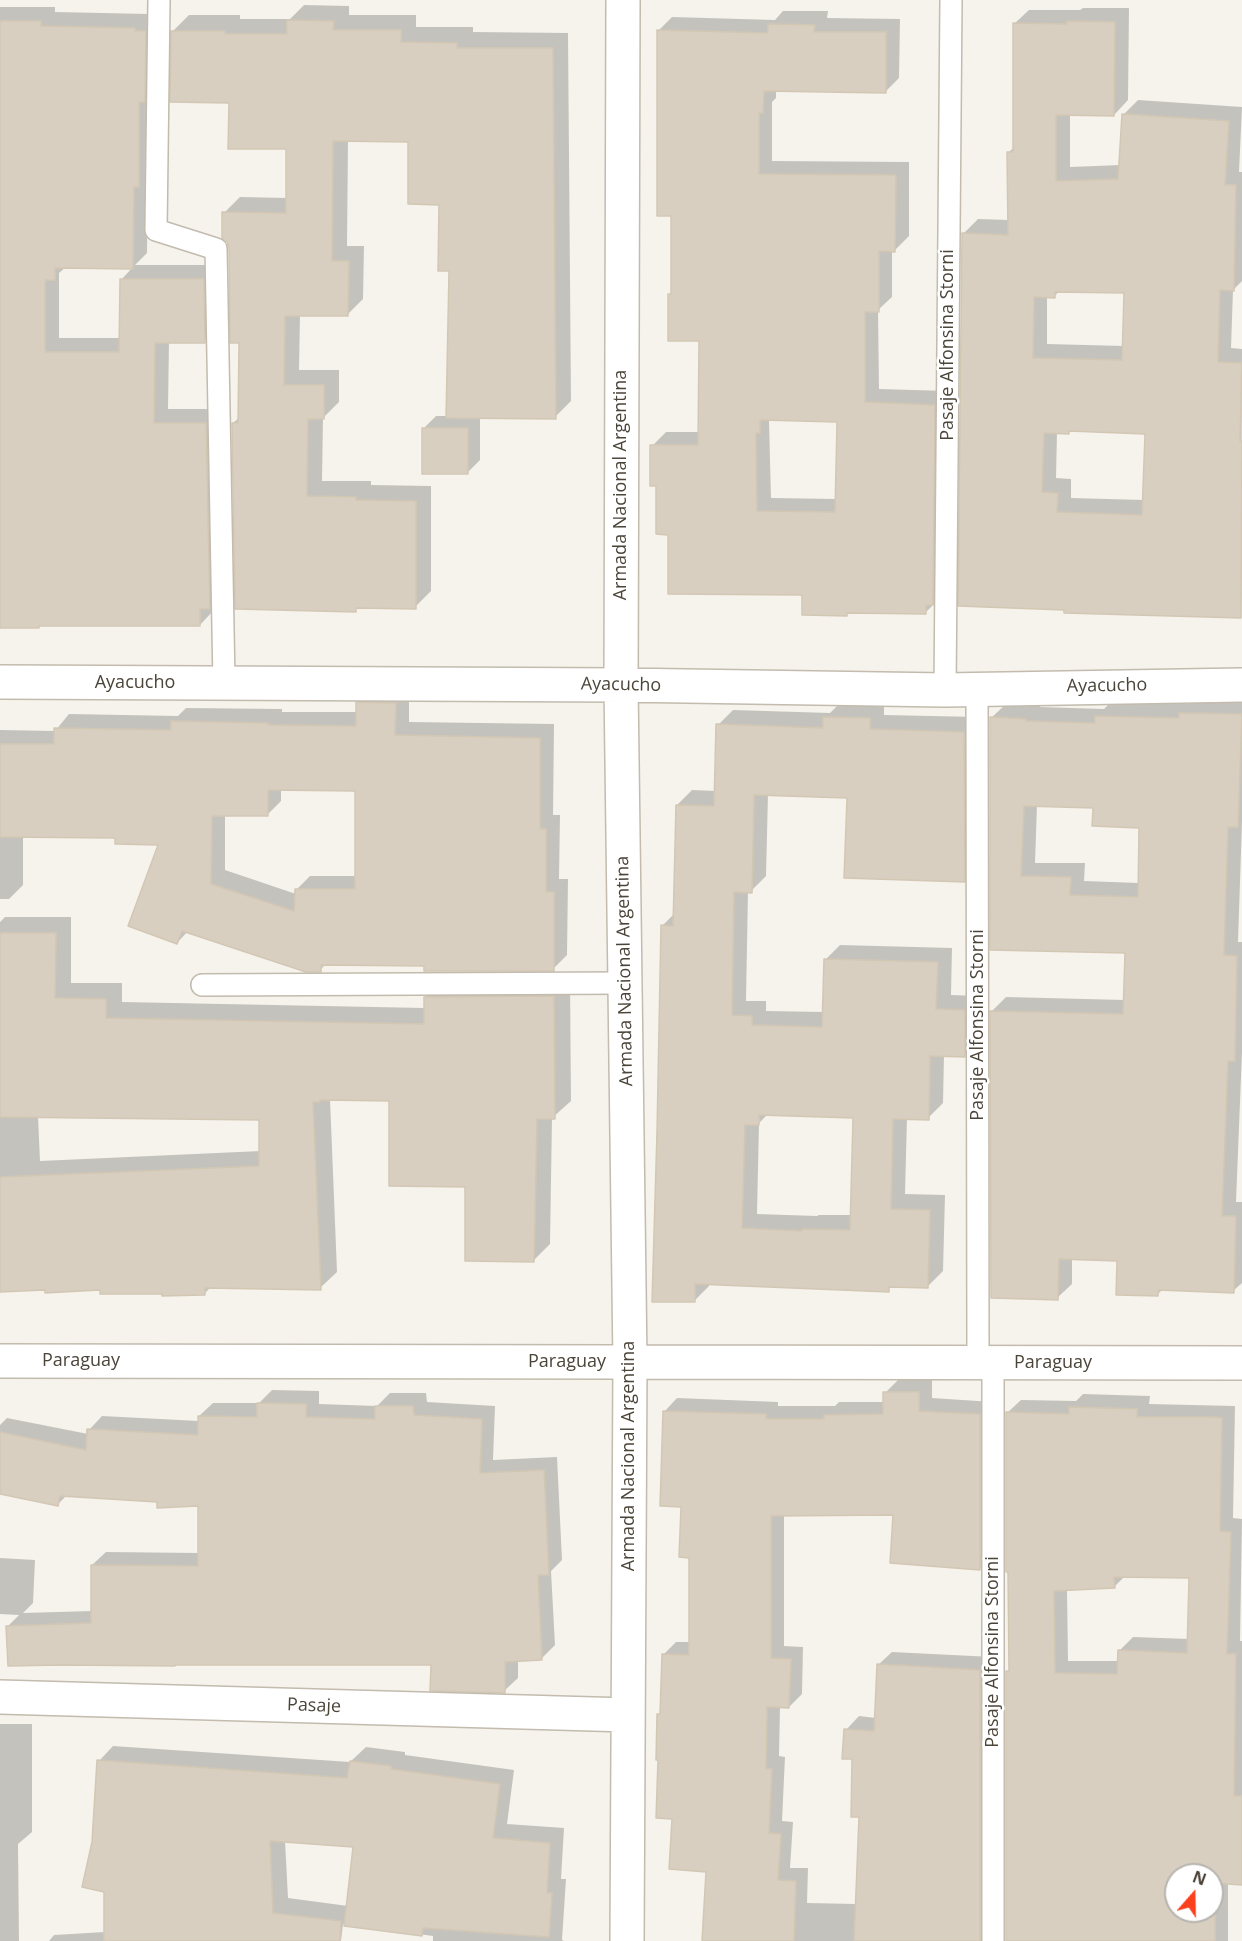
<!DOCTYPE html>
<html>
<head>
<meta charset="utf-8">
<style>
  body { margin:0 }
  #map { position:relative; width:1242px; height:1941px; overflow:hidden; background:#f6f3ec; font-family:"Open Sans",sans-serif }
  canvas { display:block }
  .north { position:absolute; left:1164px; top:1863px; width:60px; height:60px; box-sizing:border-box; background:#fff; border:2px solid #b7b4b0; border-radius:50%; rotate:20deg; font-size:16px; font-weight:700; line-height:24px; text-align:center; color:#4b4439 }
  .north::after { content:''; display:block; margin:auto; width:21px; height:27px; background:#fc3f1d; clip-path:polygon(50% 0,100% 100%,50% 72%,0 100%) }
</style>
</head>
<body>
<div id="map">
<canvas width="1242" height="1941"></canvas>
<div class="north">N</div>
</div>
<script>
const ctx = document.querySelector('canvas').getContext('2d');
ctx.lineJoin = 'round';
function fill(path, color) { ctx.fillStyle = color; ctx.fill(path, 'evenodd'); }
const toPath = rows => new Path2D(rows.map(r => 'M' + r).join(''));
function stroke(path, color, width, dash) { ctx.strokeStyle = color; ctx.lineWidth = width; ctx.lineCap = dash ? 'butt' : 'round'; ctx.setLineDash(dash || []); ctx.stroke(path); }
function drawText(font, color, halo, rows, align = 'center') {
  ctx.font = font + ' "Open Sans",sans-serif'; ctx.lineWidth = 5; ctx.setLineDash([]); ctx.textBaseline = 'middle'; ctx.strokeStyle = halo; ctx.fillStyle = color; for (const [text, x, y, turn = 0] of rows) {
    ctx.save(); ctx.translate(x, y); ctx.rotate((+turn || 0) * Math.PI / 180); ctx.textAlign = isNaN(turn) ? turn : align; if (halo) ctx.strokeText(text, 0, 0); ctx.fillText(text, 0, 0); ctx.restore();
  }
}
fill(toPath([
  [304,5,349,6,349,15,416,15,416,27,473,27,473,32,568,33,571,401,555,417,480,416,480,460,467,473,424,428,436,416,447,416,450,269,440,203,410,141,348,140,347,246,364,246,363,299,347,315,300,315,299,370,339,370,339,402,323,418,322,481,371,481,371,485,431,486,431,591,415,607,359,607,355,610,233,423,240,417,241,342,230,249,224,213,240,197,288,198,288,148,230,102,173,31,189,15,240,15,240,19,290,19],
  [0,7,55,7,55,12,149,14,147,253,135,265,218,265,219,327,204,341,169,341,168,409,221,409,214,610,200,625,41,624,38,627,0,627],
  [66,267,133,267,121,280,121,338,59,338,59,273],
  [1083,8,1129,8,1128,100,1114,115,1070,114,1070,167,1121,165,1123,115,1138,100,1242,107,1239,172,1242,172,1242,281,1233,290,1231,348,1242,349,1241,616,1066,611,963,234,978,219,1009,220,1008,153,1014,147,1014,24,1029,10,1080,10],
  [1060,290,1125,292,1124,346,1047,344,1047,296,1054,297],
  [1071,430,1146,432,1144,500,1071,498,1071,479,1056,478,1057,432,1068,433],
  [783,11,828,11,827,18,900,19,899,78,885,92,776,89,776,98,772,102,772,161,909,162,909,236,895,250,892,250,892,297,878,310,879,389,948,391,939,599,925,613,850,611,846,615,804,593,669,533,658,485,652,446,666,432,700,432,701,340,670,294,672,292,673,215,658,31,672,17,775,20],
  [771,419,839,420,837,499,771,498,769,421],
  [371,689,409,689,409,722,554,724,553,815,560,815,559,879,568,879,567,955,553,969,425,964,327,963,320,970,188,931,177,943,161,843,117,836,23,836,23,885,9,899,0,899,0,730,55,731,69,714,178,716,186,708,282,709,282,712,357,712,357,703],
  [281,789,357,789,357,876,310,876,296,890,296,894,225,870,225,815,267,815,281,801],
  [1195,699,1242,700,1242,822,1238,942,1242,942,1242,1052,1236,1202,1242,1202,1242,1283,1233,1291,1163,1289,1157,1295,1118,1259,1072,1258,1072,1284,1057,1298,992,1011,1006,997,1125,1000,1126,952,992,948,991,718,1006,704,1040,705,1040,707,1104,709,1111,702,1190,704],
  [1037,805,1094,806,1141,827,1139,883,1084,881,1085,863,1035,863],
  [840,703,884,704,884,715,979,717,979,865,964,880,848,797,768,794,766,876,751,891,748,891,746,1001,766,1001,766,1011,824,1012,825,960,840,945,952,948,951,995,979,996,979,1041,964,1056,944,1055,943,1103,928,1118,907,1118,905,1194,945,1195,943,1271,928,1286,893,1285,888,1290,709,1283,709,1286,694,1301,662,926,675,913,677,805,692,790,716,791,718,725,733,710,830,713],
  [768,1114,855,1116,852,1215,819,1215,817,1216,757,1214,759,1123],
  [5,917,71,917,71,983,122,983,122,1002,425,1008,425,997,442,981,570,980,571,1101,552,1118,550,1244,534,1260,391,1099,330,1099,337,1272,320,1288,212,1286,204,1294,101,1288,0,1291,0,922],
  [38,1116,260,1119,261,1151,40,1161],
  [898,1380,932,1380,932,1398,993,1402,993,1555,980,1569,895,1514,784,1514,784,1646,803,1647,802,1694,789,1707,780,1706,779,1756,785,1757,782,1821,793,1822,790,1868,808,1868,807,1903,857,1904,861,1816,853,1758,846,1730,859,1716,876,1718,878,1665,892,1652,993,1657,996,1941,704,1941,707,1871,673,1817,659,1715,662,1712,663,1655,676,1642,690,1642,691,1556,664,1412,677,1398,778,1402,778,1406,835,1406,839,1402,885,1402,885,1393],
  [272,1390,319,1391,319,1404,377,1406,390,1393,426,1393,427,1402,495,1406,493,1460,557,1457,562,1560,551,1571,555,1645,541,1659,518,1660,518,1678,504,1691,432,1664,8,1626,19,1615,0,1614,0,1558,35,1560,33,1603,23,1613,92,1611,92,1565,106,1552,199,1553,199,1504,67,1495,58,1504,0,1492,0,1425,7,1418,88,1434,89,1430,102,1416,199,1421,199,1416,213,1403,259,1403],
  [1083,1394,1150,1396,1149,1404,1235,1406,1233,1518,1242,1519,1240,1641,1242,1641,1242,1884,1228,1883,1228,1941,1007,1941,1007,1672,1011,1668,1007,1413,1021,1400,1076,1401],
  [1126,1575,1191,1576,1189,1639,1133,1637,1119,1651,1119,1661,1068,1661,1067,1589,1114,1587],
  [1176,1875,1212,1875,1212,1911,1176,1911],
  [0,1724,32,1724,32,1832,18,1844,19,1941,0,1941],
  [113,1746,350,1762,366,1747,405,1752,405,1755,514,1770,507,1824,564,1828,561,1879,566,1879,562,1940,564,1941,433,1941,433,1936,343,1924,341,1941,49,1941,54,1935,105,1932,105,1891,93,1843,99,1761],
  [285,1841,354,1846,348,1906,288,1898]
]), '#0003');
const building = toPath([
  [287,20,334,21,333,30,401,30,401,42,457,43,457,48,553,48,556,419,446,418,449,271,438,271,439,205,408,204,408,142,333,141,332,261,349,261,348,316,285,316,284,385,324,385,324,419,308,419,307,496,356,497,356,500,416,501,416,609,356,608,356,612,235,609,232,423,238,423,239,343,230,343,229,249,227,242,222,238,222,212,286,213,286,149,228,149,229,103,170,102,171,31,225,31,225,34,287,34,287,20],
  [0,21,41,21,41,26,135,28,135,31,146,31,145,102,139,102,139,187,134,187,133,269,55,268,55,280,45,280,45,352,119,352,120,279,204,279,205,343,155,343,154,423,206,423,210,609,200,609,200,626,39,626,39,628,0,628,0,21],
  [1067,21,1115,22,1114,116,1056,115,1056,181,1118,179,1122,114,1229,121,1225,185,1236,185,1234,291,1220,290,1218,362,1242,363,1240,441,1242,441,1241,618,1064,613,1064,610,958,606,962,233,1008,235,1007,152,1013,152,1013,23,1067,24,1067,21],
  [1055,292,1124,293,1122,360,1033,358,1034,297,1055,298,1055,292],
  [1069,431,1145,434,1142,515,1057,512,1058,493,1042,492,1044,433,1069,434,1069,431],
  [768,24,815,25,814,32,886,32,886,93,764,91,763,113,759,113,759,174,896,175,895,252,879,251,879,312,865,312,865,402,935,405,933,605,926,605,926,614,847,613,847,616,802,615,802,595,668,594,668,535,656,534,656,486,650,486,650,445,698,445,699,341,668,341,668,294,671,294,671,216,657,216,657,30,768,33,768,24],
  [760,420,837,422,835,512,757,511,756,433,760,433,760,420],
  [422,428,468,428,468,474,422,474,422,428],
  [356,702,396,703,395,735,540,738,540,829,546,829,546,892,554,892,554,971,424,971,424,966,321,965,321,972,306,972,182,931,177,944,128,926,158,845,115,844,115,838,0,837,0,744,54,744,54,728,171,730,171,721,268,723,268,725,356,726,356,702],
  [268,790,355,791,355,889,295,889,294,911,211,884,212,816,268,816,268,790],
  [1179,713,1242,714,1238,827,1228,827,1224,955,1237,956,1235,1061,1228,1061,1222,1216,1236,1216,1234,1293,1158,1290,1158,1296,1116,1295,1117,1261,1059,1259,1058,1300,991,1298,990,1011,1123,1014,1125,953,990,950,990,717,1026,719,1026,721,1095,723,1095,716,1179,718,1179,713],
  [1024,806,1093,808,1092,826,1139,828,1138,897,1070,895,1071,877,1021,876,1024,806],
  [823,717,870,718,870,729,964,732,965,882,844,878,847,798,754,795,752,893,734,892,732,1015,752,1016,752,1025,822,1027,824,959,938,962,936,1009,965,1010,965,1057,930,1056,929,1120,893,1119,891,1209,930,1210,928,1288,889,1287,889,1292,695,1284,695,1302,652,1302,657,1132,661,925,673,926,676,805,714,806,716,724,823,728,823,717],
  [759,1115,853,1118,850,1230,803,1229,802,1231,742,1228,745,1125,759,1125,759,1115],
  [0,933,56,933,55,998,106,999,106,1018,424,1024,424,997,554,996,555,1119,537,1119,534,1262,465,1261,465,1187,389,1186,389,1101,320,1100,320,1102,313,1102,321,1290,205,1288,205,1295,162,1296,162,1294,100,1294,100,1290,45,1293,45,1290,0,1292,0,1177,259,1166,259,1120,0,1117,0,933],
  [883,1392,919,1392,919,1411,980,1414,980,1570,890,1563,893,1515,771,1516,771,1658,791,1659,789,1708,767,1707,766,1769,772,1769,769,1833,781,1834,778,1880,796,1881,794,1941,702,1941,706,1872,669,1869,672,1819,656,1818,658,1760,656,1760,657,1714,660,1714,662,1654,689,1655,689,1558,679,1557,681,1507,660,1506,663,1411,766,1414,766,1419,824,1419,824,1415,883,1414,883,1392],
  [257,1403,306,1404,306,1417,375,1419,375,1406,413,1406,414,1415,482,1419,480,1473,544,1470,549,1575,538,1575,542,1660,505,1662,505,1693,430,1691,431,1665,175,1665,175,1666,61,1665,8,1666,6,1626,91,1623,91,1565,198,1566,198,1506,157,1508,157,1502,60,1496,58,1506,0,1494,0,1432,86,1450,87,1429,198,1435,198,1416,257,1417,257,1403],
  [1069,1407,1137,1409,1137,1417,1214,1417,1222,1418,1220,1531,1231,1532,1227,1654,1236,1654,1234,1796,1242,1796,1242,1885,1215,1883,1215,1941,1006,1941,1006,1671,1009,1671,1008,1572,1006,1572,1006,1412,1069,1414,1069,1407],
  [1114,1577,1189,1578,1187,1653,1118,1650,1117,1674,1055,1673,1054,1591,1115,1588,1114,1577],
  [1176,1875,1212,1875,1212,1911,1176,1911,1176,1875],
  [877,1664,980,1670,980,1941,854,1941,859,1817,851,1817,852,1759,842,1759,844,1729,874,1731,877,1664],
  [97,1760,347,1778,350,1761,391,1766,391,1769,500,1784,493,1838,550,1843,547,1893,552,1893,549,1937,423,1928,422,1936,344,1926,353,1847,270,1841,273,1913,341,1921,340,1941,104,1941,104,1892,82,1887,92,1842,97,1760]
]);
fill(building, '#d8cfc1');
stroke(building, '#d3c7b4', 1.5);
const lane = toPath([
  [159,0,156,230,216,249,224,683],
  [977,688,978,1362],
  [945,690,951,0],
  [202,985,625,983],
  [993,1363,993,1941]
]);
const street = toPath([
  [623,0,621,685,630,1362,627,1941],
  [0,682,621,685,945,690,1242,685],
  [0,1361,1242,1363],
  [0,1697,628,1715]
]);
stroke(lane, '#c2bbae', 24);
stroke(street, '#c2bbae', 36);
stroke(lane, '#fff', 21);
stroke(street, '#fff', 33);
drawText('18px', '#4b4439', '#fff', [
  ["Pasaje Alfonsina Storni",948,345,-90],
  ["Armada Nacional Argentina",621,485,-90],
  ["Ayacucho",135,683],
  ["Ayacucho",621,685,1],
  ["Ayacucho",1107,686,-1],
  ["Armada Nacional Argentina",625,971,-91],
  ["Pasaje Alfonsina Storni",978,1025,-90],
  ["Paraguay",81,1361],
  ["Paraguay",567,1362],
  ["Paraguay",1053,1363],
  ["Armada Nacional Argentina",629,1456,-90],
  ["Pasaje Alfonsina Storni",993,1652,-90],
  ["Pasaje",314,1706,2]
]);
</script>
</body>
</html>
